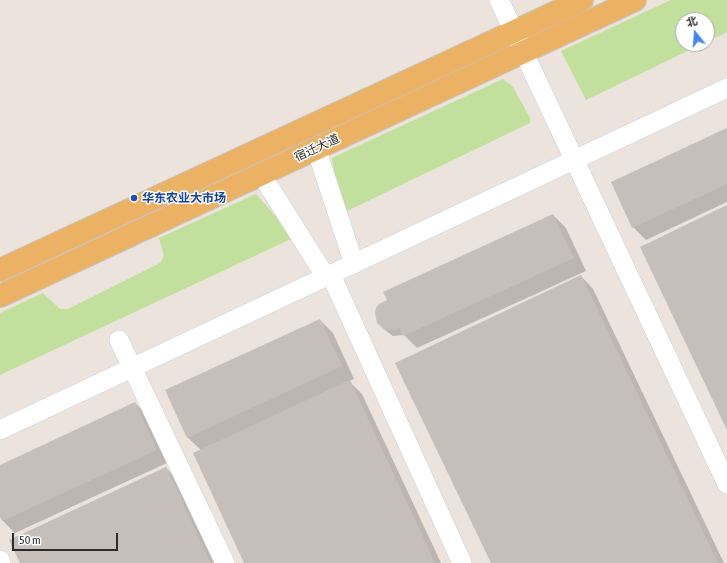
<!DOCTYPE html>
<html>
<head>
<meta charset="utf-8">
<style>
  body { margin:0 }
  #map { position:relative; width:727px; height:563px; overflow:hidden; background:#ece3dd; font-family:"Asap Condensed","Noto Sans SC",sans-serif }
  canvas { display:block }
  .north { position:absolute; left:675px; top:12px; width:40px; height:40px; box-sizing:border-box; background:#fff; border:1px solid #aaa; border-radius:50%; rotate:343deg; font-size:11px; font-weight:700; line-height:16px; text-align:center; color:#2b2b2b }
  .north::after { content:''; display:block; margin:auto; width:14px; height:18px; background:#4485f2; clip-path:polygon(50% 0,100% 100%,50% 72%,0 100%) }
  .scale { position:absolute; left:12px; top:533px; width:106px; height:18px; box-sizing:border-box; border:2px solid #2b2b2b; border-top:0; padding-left:5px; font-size:12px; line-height:14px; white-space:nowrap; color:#2b2b2b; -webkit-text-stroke:3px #fff; paint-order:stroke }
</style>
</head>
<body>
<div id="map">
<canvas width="727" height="563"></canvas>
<div class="north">北</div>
<div class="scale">50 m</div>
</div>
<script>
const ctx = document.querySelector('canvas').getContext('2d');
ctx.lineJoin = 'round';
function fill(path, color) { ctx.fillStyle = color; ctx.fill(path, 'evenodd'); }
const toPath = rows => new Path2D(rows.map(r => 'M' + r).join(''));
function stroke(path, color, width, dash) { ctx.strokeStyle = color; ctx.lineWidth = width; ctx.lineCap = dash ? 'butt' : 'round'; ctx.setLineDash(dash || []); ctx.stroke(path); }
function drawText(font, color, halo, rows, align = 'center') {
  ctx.font = font + ' "Asap Condensed","Noto Sans SC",sans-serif'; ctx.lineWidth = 3; ctx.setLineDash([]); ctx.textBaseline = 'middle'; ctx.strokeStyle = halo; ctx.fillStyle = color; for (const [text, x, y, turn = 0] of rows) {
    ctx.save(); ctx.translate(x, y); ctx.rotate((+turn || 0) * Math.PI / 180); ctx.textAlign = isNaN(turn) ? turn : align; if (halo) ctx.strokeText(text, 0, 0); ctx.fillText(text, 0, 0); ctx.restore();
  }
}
fill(toPath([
  [671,0,727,0,727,32,707,42,707,20,683,20,683,44,702,44,586,100,561,51],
  [503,79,513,87,530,118,530,123,345,212,340,207,332,158],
  [256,194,287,229,291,239,0,375,0,313,43,293,60,309,68,309,160,263,164,256,159,238]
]), '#c0e09c');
fill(toPath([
  [727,129,727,202,646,240,633,227],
  [553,215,566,228,586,271,417,348,404,335,393,336,385,330],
  [581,276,593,289,724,563,492,563],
  [320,320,333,333,354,379,349,381,362,394,441,563,245,563,201,450,187,437],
  [135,403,148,416,169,462,15,533,3,521,0,515,0,466],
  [166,468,179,481,217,563,21,563]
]), '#0003');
fill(toPath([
  [727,128,727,184,632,228,611,182],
  [727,205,727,430,640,247],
  [553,214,574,258,403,336,400,328,396,330,385,330,377,323,375,313,376,308,379,304,387,300,383,292],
  [581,275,718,563,491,563,395,363],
  [320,319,342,366,187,438,165,390],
  [350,380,435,563,244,563,193,453],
  [135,402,157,450,2,521,0,517,0,465],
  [166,467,211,563,20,563,9,540]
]), '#c5beb9');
const minor = toPath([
  [499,0,727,484],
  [316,148,354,264],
  [261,174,326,277],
  [331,275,462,563],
  [119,340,225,563],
  [0,430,727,88],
  [0,560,1,563]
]);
const major = toPath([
  [0,270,582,0],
  [0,296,635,0]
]);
stroke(minor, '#c9cfd8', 20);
stroke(major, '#c4c4c4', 24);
stroke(minor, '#fff', 19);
stroke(major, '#ebb263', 22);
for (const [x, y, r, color] of [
  [134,198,4,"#1a4fb4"]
]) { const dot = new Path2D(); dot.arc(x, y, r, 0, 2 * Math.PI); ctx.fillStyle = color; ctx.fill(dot); stroke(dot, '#fff', 1.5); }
drawText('12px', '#2b2b2b', '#fff', [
  ["宿迁大道",317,148,-25]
]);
drawText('bold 12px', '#164399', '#fff', [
  ["华东农业大市场",142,198]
], 'left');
</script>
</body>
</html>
